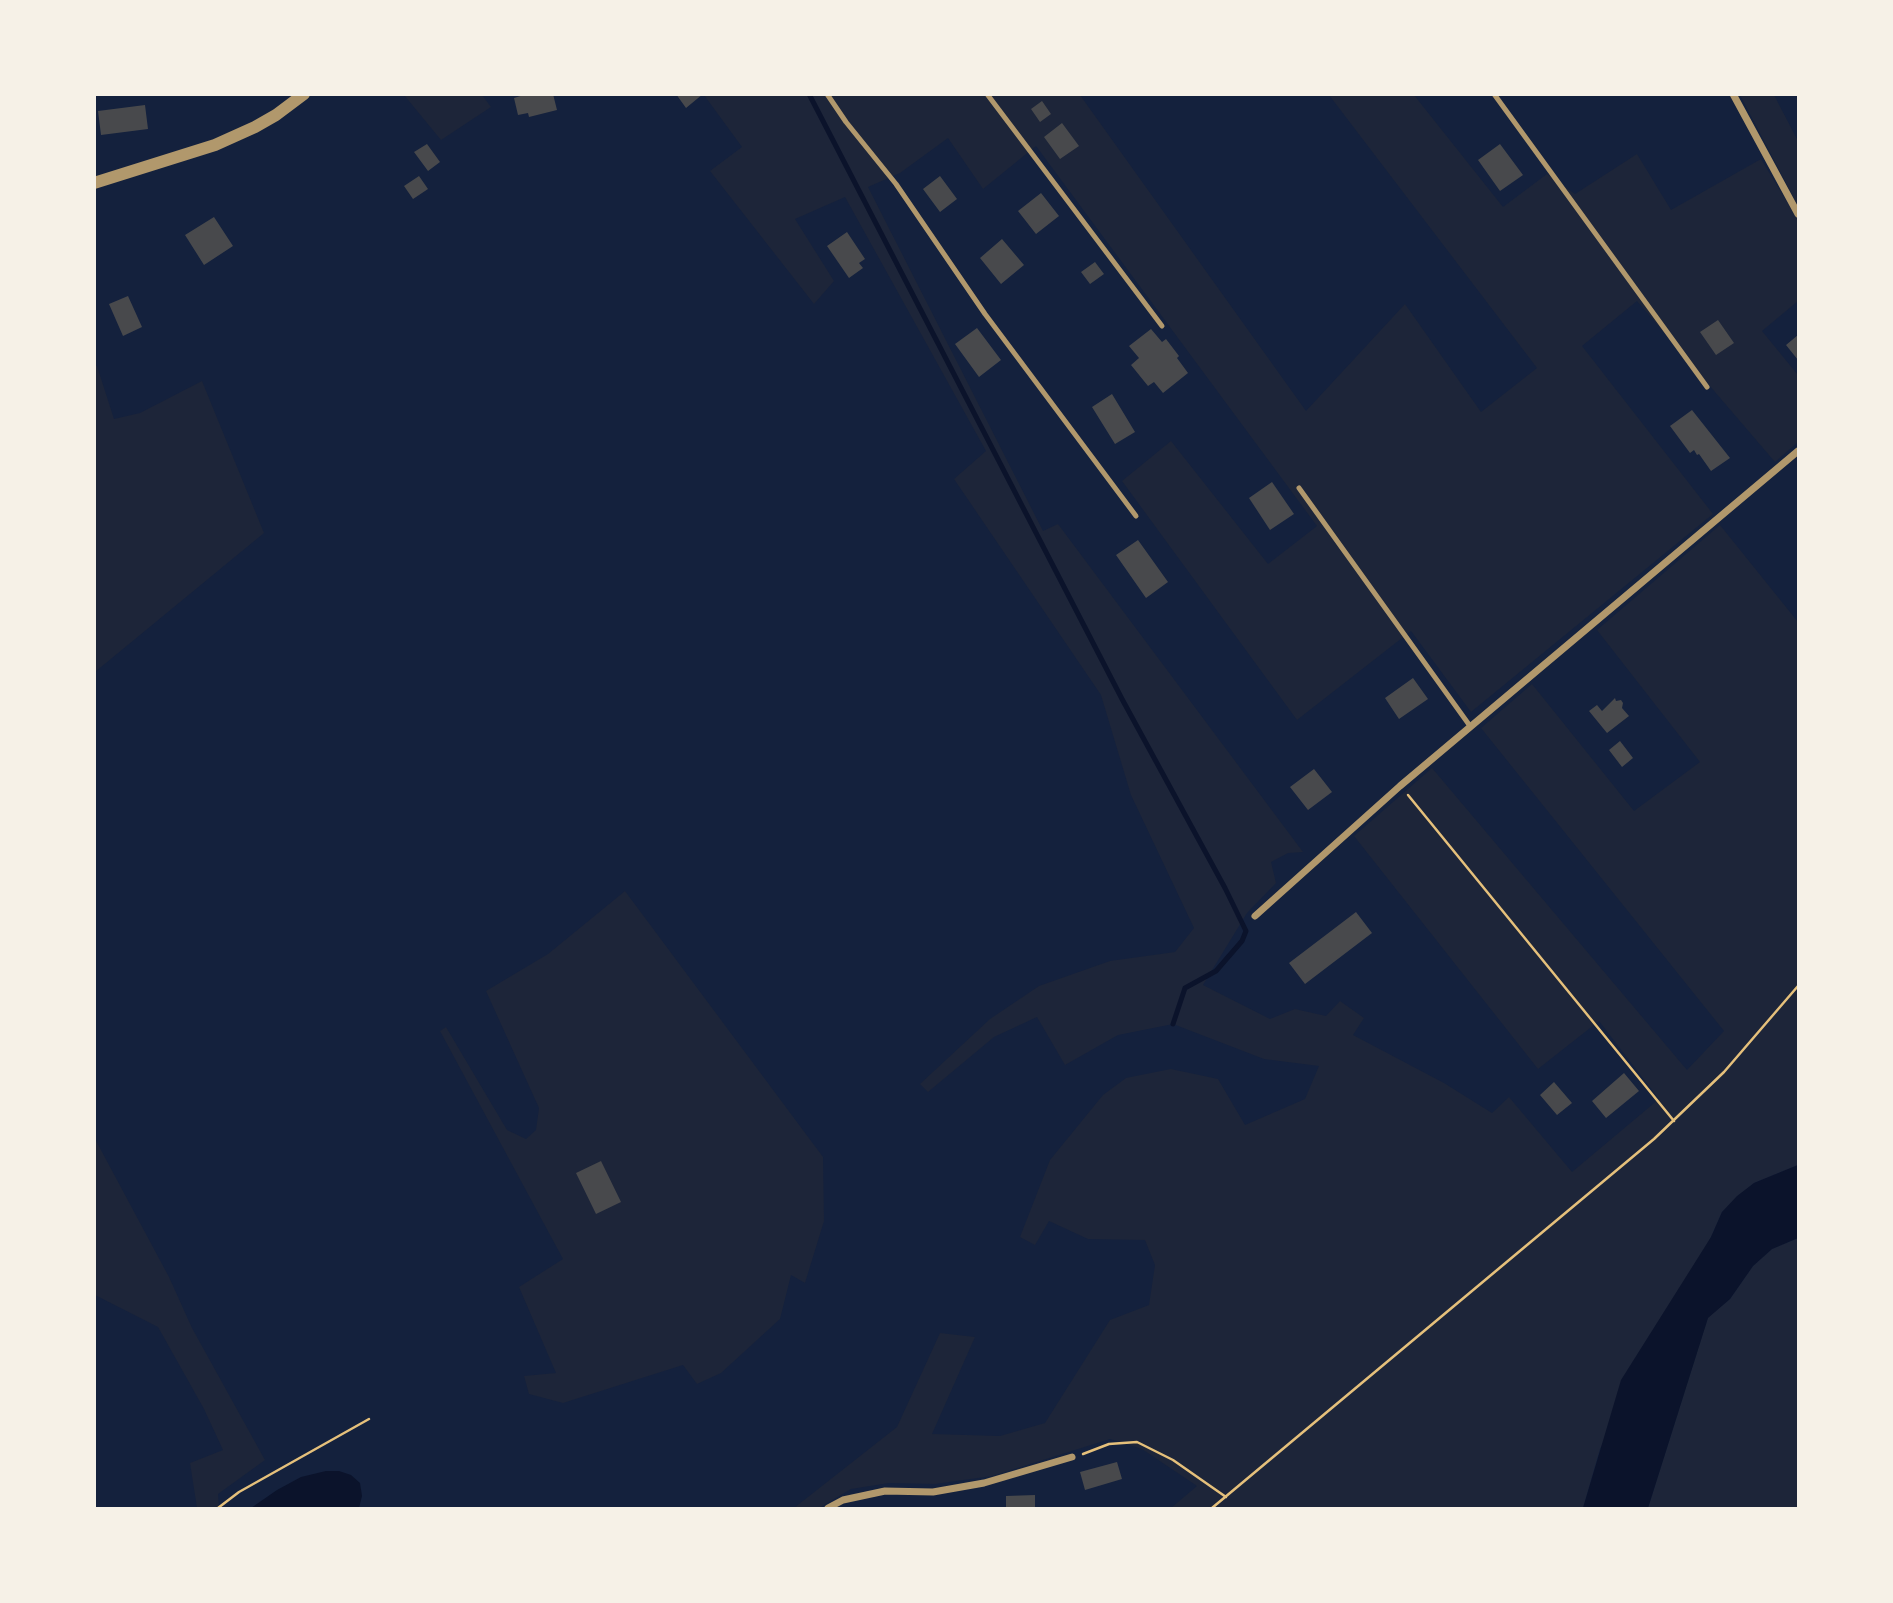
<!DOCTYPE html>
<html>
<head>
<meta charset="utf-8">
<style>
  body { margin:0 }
  #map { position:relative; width:1893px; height:1603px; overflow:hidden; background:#14213d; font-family:"Golos Text",sans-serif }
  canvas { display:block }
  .frame { position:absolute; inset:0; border:96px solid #f6f1e7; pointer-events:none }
</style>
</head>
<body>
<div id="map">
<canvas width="1893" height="1603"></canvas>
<div class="frame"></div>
</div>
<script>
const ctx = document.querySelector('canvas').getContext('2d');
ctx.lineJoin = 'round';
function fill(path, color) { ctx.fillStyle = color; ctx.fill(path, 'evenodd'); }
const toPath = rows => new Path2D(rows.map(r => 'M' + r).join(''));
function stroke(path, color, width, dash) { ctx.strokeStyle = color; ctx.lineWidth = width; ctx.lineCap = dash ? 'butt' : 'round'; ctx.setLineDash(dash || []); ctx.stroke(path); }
fill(toPath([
  [404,95,482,95,491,107,441,140],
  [704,95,1080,95,1306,411,1405,304,1481,412,1537,368,1329,95,1414,95,1503,207,1547,174,1575,194,1637,154,1671,210,1761,159,1798,220,1798,301,1762,331,1798,375,1798,442,1775,462,1637,301,1582,346,1713,514,1471,712,1411,631,1297,720,1122,481,1171,441,1268,564,1317,526,1036,146,983,189,948,138,900,173,868,187,1043,531,1058,524,1303,852,1288,853,1271,862,1276,883,1247,913,1203,985,1270,1019,1295,1009,1326,1016,1340,1001,1364,1018,1353,1035,1444,1083,1492,1113,1509,1097,1572,1172,1659,1099,1599,1021,1538,1069,1354,836,1432,768,1687,1070,1724,1031,1481,728,1532,684,1634,811,1700,762,1597,630,1720,525,1798,622,1798,1165,1754,1183,1722,1212,1711,1237,1600,1449,1583,1508,1171,1508,1197,1486,1142,1449,1110,1439,992,1476,935,1484,889,1483,851,1489,819,1508,794,1508,897,1427,940,1333,975,1337,932,1434,1000,1436,1045,1423,1110,1320,1149,1305,1155,1265,1145,1240,1088,1239,1049,1221,1035,1245,1020,1237,1050,1160,1103,1095,1126,1078,1171,1069,1218,1079,1245,1125,1305,1099,1319,1066,1264,1059,1173,1024,1118,1035,1065,1065,1037,1017,994,1037,928,1092,920,1084,990,1019,1039,986,1110,961,1175,952,1194,928,1131,795,1101,695,954,479,986,451,845,197,795,219,834,281,814,304,710,171,742,147],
  [1740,95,1774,95,1798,141,1798,206],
  [95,366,97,366,114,419,140,413,202,381,264,533,95,672],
  [625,891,823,1157,824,1221,805,1283,791,1275,780,1319,721,1373,697,1384,683,1365,563,1403,529,1394,524,1376,556,1373,519,1287,563,1259,440,1031,446,1027,507,1130,526,1139,536,1130,539,1108,486,991,548,954],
  [94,1137,169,1277,192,1328,265,1460,218,1494,219,1508,197,1508,190,1463,223,1450,204,1409,158,1327,95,1295],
  [1798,1238,1798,1508,1648,1508,1708,1317,1730,1299,1753,1266,1772,1249]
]), '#1d2539');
fill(toPath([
  [1798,1165,1798,1238,1772,1249,1753,1266,1730,1299,1708,1318,1648,1508,1583,1508,1621,1380,1711,1237,1722,1212,1737,1196,1754,1183],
  [326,1471,339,1471,351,1475,360,1483,362,1496,359,1508,251,1508,277,1490,301,1477]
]), '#0b132b');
stroke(toPath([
  [809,94,1122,699,1225,888,1246,931,1242,941,1216,971,1185,988,1173,1024]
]), '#0b132b', 5);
fill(toPath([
  [527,94,553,94,557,110,529,117,528,113,518,115,514,98],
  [676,94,703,94,686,108],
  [1042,101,1051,114,1040,122,1031,109],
  [145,105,148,129,101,135,98,111],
  [1062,123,1079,146,1060,159,1044,137],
  [427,144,440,162,428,171,414,152],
  [1500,144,1523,175,1500,191,1478,160],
  [419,176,428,189,413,199,404,186],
  [940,176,957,199,940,212,923,189],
  [1041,193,1059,216,1036,234,1018,211],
  [214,217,233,246,204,265,185,235],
  [847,232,865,259,859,263,863,268,849,278,827,246],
  [1002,239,1024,265,1001,284,980,258],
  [1095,262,1104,274,1090,284,1081,272],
  [128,296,142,327,123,336,109,304],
  [1718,320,1734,343,1716,355,1700,332],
  [977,328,1001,360,979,377,955,344],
  [1151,329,1162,342,1166,339,1179,356,1177,358,1188,373,1163,393,1154,382,1148,386,1131,365,1139,358,1129,346],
  [1798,335,1798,360,1786,345],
  [1112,394,1135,432,1115,444,1092,407],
  [1692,410,1730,458,1711,471,1699,454,1697,455,1694,450,1690,453,1670,426],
  [1272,482,1294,514,1270,530,1249,498],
  [1138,540,1168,582,1146,598,1116,555],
  [1413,678,1428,699,1399,719,1385,698],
  [1615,698,1616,701,1621,700,1623,703,1622,708,1629,716,1607,733,1589,711,1597,705,1602,711],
  [1620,741,1633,758,1622,767,1609,750],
  [1314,769,1332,792,1308,810,1290,787],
  [1356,912,1372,933,1305,984,1289,963],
  [1624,1073,1639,1091,1606,1118,1592,1101],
  [1554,1082,1572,1103,1557,1115,1540,1095],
  [601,1161,621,1202,596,1214,576,1173],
  [1117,1462,1122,1479,1085,1490,1080,1472],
  [1035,1495,1035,1508,1006,1508,1006,1496]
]), '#48494c');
stroke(toPath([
  [1408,795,1674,1121],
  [1083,1454,1109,1444,1137,1442,1173,1460,1226,1497],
  [218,1508,239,1492,369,1419],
  [1212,1508,1654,1139,1724,1072,1798,986]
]), '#e5c07b', 2.5);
stroke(toPath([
  [827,94,846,122,896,184,985,314,1136,516],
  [987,94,1162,326],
  [1494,94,1707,387],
  [1299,488,1470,726]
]), '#b1986c', 5);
stroke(toPath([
  [1733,94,1798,214],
  [1255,916,1400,786,1798,451],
  [828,1508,843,1500,885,1491,933,1492,984,1483,1072,1457]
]), '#b1986c', 7);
stroke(toPath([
  [94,183,215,145,255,127,276,115,304,94]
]), '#b1986c', 12);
</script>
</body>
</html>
